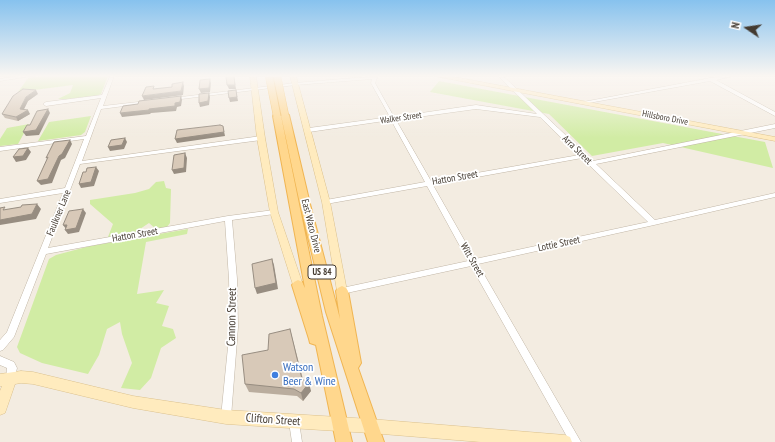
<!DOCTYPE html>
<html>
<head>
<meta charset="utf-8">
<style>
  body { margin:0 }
  #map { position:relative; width:775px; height:442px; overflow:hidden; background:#f3ece1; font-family:"PT Sans Narrow",sans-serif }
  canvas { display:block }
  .north { position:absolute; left:727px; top:8px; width:40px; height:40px; -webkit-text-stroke:3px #fff; paint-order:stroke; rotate:283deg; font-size:11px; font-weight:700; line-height:16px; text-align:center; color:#443b31 }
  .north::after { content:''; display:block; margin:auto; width:14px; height:18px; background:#443b31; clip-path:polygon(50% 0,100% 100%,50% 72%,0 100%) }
</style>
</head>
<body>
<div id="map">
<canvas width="775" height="442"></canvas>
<div class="north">N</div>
</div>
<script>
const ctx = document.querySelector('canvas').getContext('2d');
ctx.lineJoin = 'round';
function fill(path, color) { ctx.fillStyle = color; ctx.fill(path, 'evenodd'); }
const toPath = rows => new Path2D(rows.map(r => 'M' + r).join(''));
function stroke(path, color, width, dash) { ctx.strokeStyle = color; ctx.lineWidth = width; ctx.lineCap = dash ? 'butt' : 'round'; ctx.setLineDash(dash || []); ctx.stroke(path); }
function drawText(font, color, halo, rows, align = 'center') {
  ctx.font = font + ' "PT Sans Narrow",sans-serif'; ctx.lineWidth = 3.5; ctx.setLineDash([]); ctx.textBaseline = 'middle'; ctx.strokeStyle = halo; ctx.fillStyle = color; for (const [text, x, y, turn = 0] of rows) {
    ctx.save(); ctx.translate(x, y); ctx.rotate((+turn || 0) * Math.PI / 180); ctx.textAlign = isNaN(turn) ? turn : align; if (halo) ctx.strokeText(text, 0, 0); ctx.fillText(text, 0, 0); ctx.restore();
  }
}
fill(toPath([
  [42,76,108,76,101,94,96,96,66,99,58,99,70,93,73,85,18,92,28,78],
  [439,81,765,142,773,168,663,143,592,156,549,114,430,92],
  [91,116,85,132,81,135,38,141,49,122],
  [29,124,18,144,0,146,0,139,7,128],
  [164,181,166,188,171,189,170,223,167,227,157,230,149,223,134,233,108,237,113,224,90,204,90,200,135,193,149,189,156,182],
  [188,229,187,234,146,242,137,294,164,290,156,303,169,306,162,326,173,329,176,338,161,348,151,378,140,390,121,388,132,363,122,334,120,322,107,329,99,355,88,374,42,363,20,353,17,347,49,259,56,255,90,246]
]), '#d1eca4');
const street = toPath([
  [16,76,32,76,0,81,0,79,16,76],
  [110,76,114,76,103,106,147,101,149,102,147,103,101,109,82,161,261,136,264,138,261,140,80,164,48,248,228,216,274,210,276,210,277,212,276,214,274,214,232,220,237,279,238,327,231,417,230,421,226,422,222,421,221,417,230,327,229,279,225,221,46,254,14,337,3,350,0,351,0,340,7,332,63,193,0,203,0,199,65,188,84,139,0,151,0,147,86,136,101,98,46,106,43,104,46,102,102,95,110,76],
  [378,76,375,83,394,117,476,105,537,114,498,76,503,76,593,161,775,124,775,128,596,164,655,220,775,193,775,197,654,225,478,264,581,442,570,442,471,266,342,294,339,293,338,291,339,289,342,288,468,261,427,186,326,204,323,202,326,200,425,182,391,120,309,132,306,130,309,128,390,117,371,83,372,79,295,85,173,100,171,99,173,98,295,83,378,76],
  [476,109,540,117,579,155,431,181,396,120,476,109],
  [582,158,648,222,475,259,433,185,582,158],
  [721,76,733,76,716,80,775,112,775,116,710,81,583,104,581,103,583,102,721,76],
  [0,356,14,362,17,368,14,381,11,383,8,381,6,378,7,368,0,365,0,356],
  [294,417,298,418,299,422,302,442,292,442,289,422,290,418,294,417]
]);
const secondary = toPath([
  [250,76,256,76,265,138,278,212,303,285,302,288,298,289,294,288,293,285,270,212,257,138,250,76],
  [290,76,296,76,330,202,347,291,346,294,342,295,338,294,337,291,322,202,290,76],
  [434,76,449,76,775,137,775,141,434,76],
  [21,371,33,372,133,396,226,410,370,419,565,435,570,437,572,442,481,442,370,433,226,424,133,408,33,384,21,383,15,384,5,413,0,415,0,391,2,386,0,386,0,374,21,371]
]);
const primary = toPath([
  [282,113,285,113,289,115,310,204,340,319,336,291,338,288,342,286,346,288,348,291,361,363,358,368,384,442,368,442,326,312,300,204,281,115,282,113],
  [274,114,277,114,281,116,322,316,352,442,336,442,316,345,310,343,309,339,292,285,294,282,298,280,302,282,305,288,273,116,274,114]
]);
stroke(street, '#c1b6a6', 1);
stroke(secondary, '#dbc18d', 1);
stroke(primary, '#f0b552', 2);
fill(street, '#fff');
fill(secondary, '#ffebbe');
fill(primary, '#ffd78d');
const primaryBridge = toPath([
  [269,76,277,116],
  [277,76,285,115]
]);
stroke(primaryBridge, '#f0b552', 8, []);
stroke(primaryBridge, '#ffd78d', 7);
fill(toPath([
  [38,94,28,101,24,109,30,114,18,121,5,118,2,114],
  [290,329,303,379,311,391,303,401,297,396,249,392,245,384,268,350]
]), '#baad9e');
fill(toPath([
  [234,76,236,89,229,89,227,85],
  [210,79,211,83,210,92,201,93,199,89],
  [183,82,184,86,183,95,144,100,142,96,181,91],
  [36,90,38,94,28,101,22,113,20,109,26,97],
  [236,90,238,101,230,102,229,98],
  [209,93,210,97,209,105,200,107,199,103],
  [181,96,182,100,181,106,177,107,176,111,151,113,150,114,122,117,120,113,175,103],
  [48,109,50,113,39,135,26,136,23,132],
  [28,110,30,114,18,121,16,117],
  [223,126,225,136,177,143,175,139],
  [125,138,127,142,124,149,110,151,108,147],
  [70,140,72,144,65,158,61,160,52,183,41,185,37,181,59,156],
  [28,148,31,152,26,160,16,162,13,157],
  [185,153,187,158,186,172,174,174,172,170],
  [96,167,99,171,94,186,81,188,79,184],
  [37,204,41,209,36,219,0,225,0,220],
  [83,209,86,213,79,232,68,234,65,230,66,229,63,225],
  [272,259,274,265,278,289,257,294,255,288],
  [309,383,311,391,303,401,301,393]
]), '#978d81');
const building = toPath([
  [226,76,234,76,235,85,227,85,226,76],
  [210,79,209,88,199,89,200,80,210,79],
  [183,82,181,91,142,96,146,87,154,86,153,89,172,87,172,84,183,82],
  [23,89,36,90,26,97,20,109,28,110,16,117,2,114,13,96,23,89],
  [236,90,237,97,229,98,228,91,236,90],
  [209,93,208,101,199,103,199,94,209,93],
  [181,96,180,102,175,103,175,106,149,109,149,110,120,113,123,106,138,104,139,101,181,96],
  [48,109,36,130,23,132,27,125,30,125,37,111,48,109],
  [220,125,223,126,224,132,175,139,177,130,220,125],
  [125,138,122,145,108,147,111,140,125,138],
  [70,140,62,154,59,156,48,179,37,181,48,157,46,158,54,142,70,140],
  [28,148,23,156,13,157,19,149,28,148],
  [185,153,184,168,172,170,174,155,185,153],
  [96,167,91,182,79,184,83,172,86,172,87,168,96,167],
  [37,204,32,214,0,220,0,208,5,207,3,210,21,207,22,205,37,204],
  [83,209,76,228,65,230,67,225,63,225,69,211,83,209],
  [272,259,276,283,255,288,252,264,272,259],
  [290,329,302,379,309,383,301,393,294,389,245,384,242,355,268,350,269,334,290,329]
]);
fill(building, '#d8c9b8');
stroke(building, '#978d81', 1);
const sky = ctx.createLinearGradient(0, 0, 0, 138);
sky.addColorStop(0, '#87c2ee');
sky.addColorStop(0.55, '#faf6f2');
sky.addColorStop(1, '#faf6f200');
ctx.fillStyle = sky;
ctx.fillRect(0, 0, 775, 138);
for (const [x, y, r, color] of [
  [275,375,4,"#3f7fe0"]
]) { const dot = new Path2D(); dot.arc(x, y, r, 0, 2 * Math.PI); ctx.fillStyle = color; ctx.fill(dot); stroke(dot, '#fff', 1.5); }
drawText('9px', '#443b31', '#fff', [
  ["Walker Street",401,118,-8],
  ["Hillsboro Drive",665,118,11]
]);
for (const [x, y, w] of [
  [322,272,28]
]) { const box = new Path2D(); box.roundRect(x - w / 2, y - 7, w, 14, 3); ctx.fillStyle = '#fff'; ctx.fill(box); stroke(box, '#443b31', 1); }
drawText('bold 9px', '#443b31', null, [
  ["US 84",322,272]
]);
drawText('10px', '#443b31', '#fff', [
  ["Arra Street",577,150,44],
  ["Hatton Street",455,178,-10],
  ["Faulkner Lane",59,213,-68],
  ["East Waco Drive",311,226,76],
  ["Hatton Street",135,235,-10],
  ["Lottie Street",559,244,-12],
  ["Witt Street",472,260,60]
]);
drawText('12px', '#443b31', '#fff', [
  ["Cannon Street",232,317,-89],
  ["Clifton Street",273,420,4]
]);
drawText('12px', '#366cbe', '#fff', [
  ["Watson",283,368],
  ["Beer & Wine",283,382]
], 'left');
</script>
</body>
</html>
